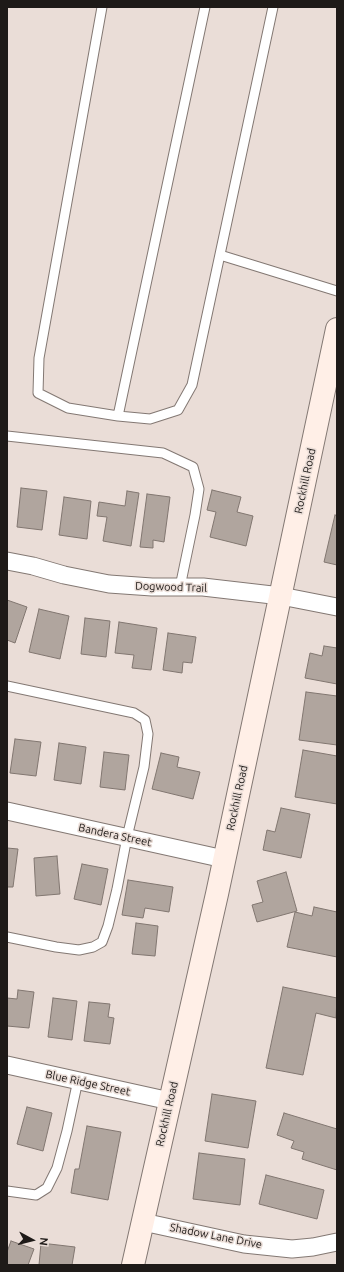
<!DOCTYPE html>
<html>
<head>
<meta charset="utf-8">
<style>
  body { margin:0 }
  #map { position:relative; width:344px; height:1272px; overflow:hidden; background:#eaddd7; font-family:Ubuntu,sans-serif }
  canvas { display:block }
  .frame { position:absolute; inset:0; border:8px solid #1e1a18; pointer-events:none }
  .north { position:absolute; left:12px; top:1220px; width:40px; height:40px; -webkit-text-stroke:3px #eaddd7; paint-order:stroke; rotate:97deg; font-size:11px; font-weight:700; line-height:16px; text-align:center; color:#1e1a18 }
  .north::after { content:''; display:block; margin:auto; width:14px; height:18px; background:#1e1a18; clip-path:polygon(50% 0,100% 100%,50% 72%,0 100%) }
</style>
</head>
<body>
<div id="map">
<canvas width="344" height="1272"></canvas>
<div class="frame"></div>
<div class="north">N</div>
</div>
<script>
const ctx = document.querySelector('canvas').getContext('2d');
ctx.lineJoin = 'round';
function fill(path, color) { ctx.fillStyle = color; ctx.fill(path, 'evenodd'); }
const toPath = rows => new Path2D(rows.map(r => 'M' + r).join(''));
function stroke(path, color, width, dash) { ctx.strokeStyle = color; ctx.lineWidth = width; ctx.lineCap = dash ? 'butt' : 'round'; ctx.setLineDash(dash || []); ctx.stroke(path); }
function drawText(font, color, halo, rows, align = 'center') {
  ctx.font = font + ' Ubuntu,sans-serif'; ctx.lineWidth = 3; ctx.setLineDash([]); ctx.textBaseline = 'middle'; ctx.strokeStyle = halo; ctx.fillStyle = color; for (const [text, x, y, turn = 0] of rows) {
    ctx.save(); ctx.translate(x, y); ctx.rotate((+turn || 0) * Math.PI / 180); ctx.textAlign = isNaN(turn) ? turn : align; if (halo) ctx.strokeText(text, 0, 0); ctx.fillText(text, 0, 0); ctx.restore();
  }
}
const building = toPath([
  [21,488,47,491,42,530,17,527,21,488],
  [212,490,241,497,237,512,253,516,246,546,210,537,216,512,207,510,212,490],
  [127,491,139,493,131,546,103,541,107,517,97,516,99,502,125,506,127,491],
  [147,494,170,497,164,542,153,540,153,548,140,547,147,494],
  [64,497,91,501,87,539,59,535,64,497],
  [335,515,337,516,337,565,324,562,335,515],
  [7,600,27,607,15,643,7,640,7,600],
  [39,609,69,616,60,659,29,652,39,609],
  [85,618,110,621,106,657,81,654,85,618],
  [119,622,157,628,151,670,132,668,134,655,115,653,119,622],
  [168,633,196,637,192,663,183,662,182,673,163,670,168,633],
  [324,646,337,648,337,684,305,678,310,653,322,656,324,646],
  [306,692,337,696,337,745,299,740,306,692],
  [15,739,41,742,36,776,10,773,15,739],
  [59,743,86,747,81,784,54,780,59,743],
  [303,750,337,756,337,804,295,797,303,750],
  [104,752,129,755,125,790,100,787,104,752],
  [161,753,179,757,177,767,200,772,193,799,152,789,161,753],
  [281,808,310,814,301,858,263,850,267,830,275,832,281,808],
  [7,848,18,849,13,887,7,887,7,848],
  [57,856,60,894,36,896,34,858,57,856],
  [82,864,108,869,101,905,74,899,82,864],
  [286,872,297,911,257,922,252,905,263,902,257,881,286,872],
  [128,880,173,887,169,912,145,908,143,918,122,915,128,880],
  [314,907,337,912,337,957,287,947,295,912,312,916,314,907],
  [136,923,158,926,155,956,132,954,136,923],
  [283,987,337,998,336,1018,316,1013,303,1075,266,1068,283,987],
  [18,990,34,992,29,1028,7,1026,7,998,17,999,18,990],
  [53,998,77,1001,72,1040,48,1037,53,998],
  [89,1002,110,1004,108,1017,114,1018,110,1044,84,1041,89,1002],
  [212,1094,256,1101,248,1148,205,1141,212,1094],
  [27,1107,52,1113,43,1151,17,1144,27,1107],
  [284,1113,337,1129,337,1170,302,1159,304,1152,291,1148,294,1141,277,1135,284,1113],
  [87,1126,121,1132,108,1200,71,1193,75,1169,79,1169,87,1126],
  [199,1153,245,1159,240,1205,193,1199,199,1153],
  [266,1175,324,1190,317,1219,259,1204,266,1175],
  [11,1241,34,1249,28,1265,7,1265,7,1252,11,1241],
  [41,1243,75,1247,72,1265,39,1265,41,1243]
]);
fill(building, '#b0a59e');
stroke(building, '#817670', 1);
const lane = toPath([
  [102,7,39,358,38,393,68,408,118,416,150,419,178,410,192,385,273,7],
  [220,255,337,291],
  [118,416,205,7],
  [7,436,163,453,193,467,199,489,195,515,180,587],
  [7,686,134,713,145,720,148,734,144,767,127,837,117,889,108,926,102,942,93,947,79,950,56,947,7,937],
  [7,1191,36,1195,47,1188,57,1168,67,1131,78,1080]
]);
const street = toPath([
  [7,561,33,566,64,575,109,584,152,587,203,587,281,596,337,607],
  [7,811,224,859],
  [7,1065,170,1101],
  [143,1222,244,1244,292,1249,313,1247,337,1242]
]);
const secondary = toPath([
  [133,1265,217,894,337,329]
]);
stroke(lane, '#837873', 11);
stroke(street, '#837873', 19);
stroke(secondary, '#837873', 24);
stroke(lane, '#fff', 9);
stroke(street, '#fff', 17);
stroke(secondary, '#ffefe7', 22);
drawText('11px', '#1e1a18', '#eaddd7', [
  ["Rockhill Road",305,481,-78],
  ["Dogwood Trail",171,587,2],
  ["Rockhill Road",237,798,-78],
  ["Bandera Street",115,835,12],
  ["Blue Ridge Street",88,1083,12],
  ["Rockhill Road",167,1114,-77],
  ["Shadow Lane Drive",216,1236,11]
]);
</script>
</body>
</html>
